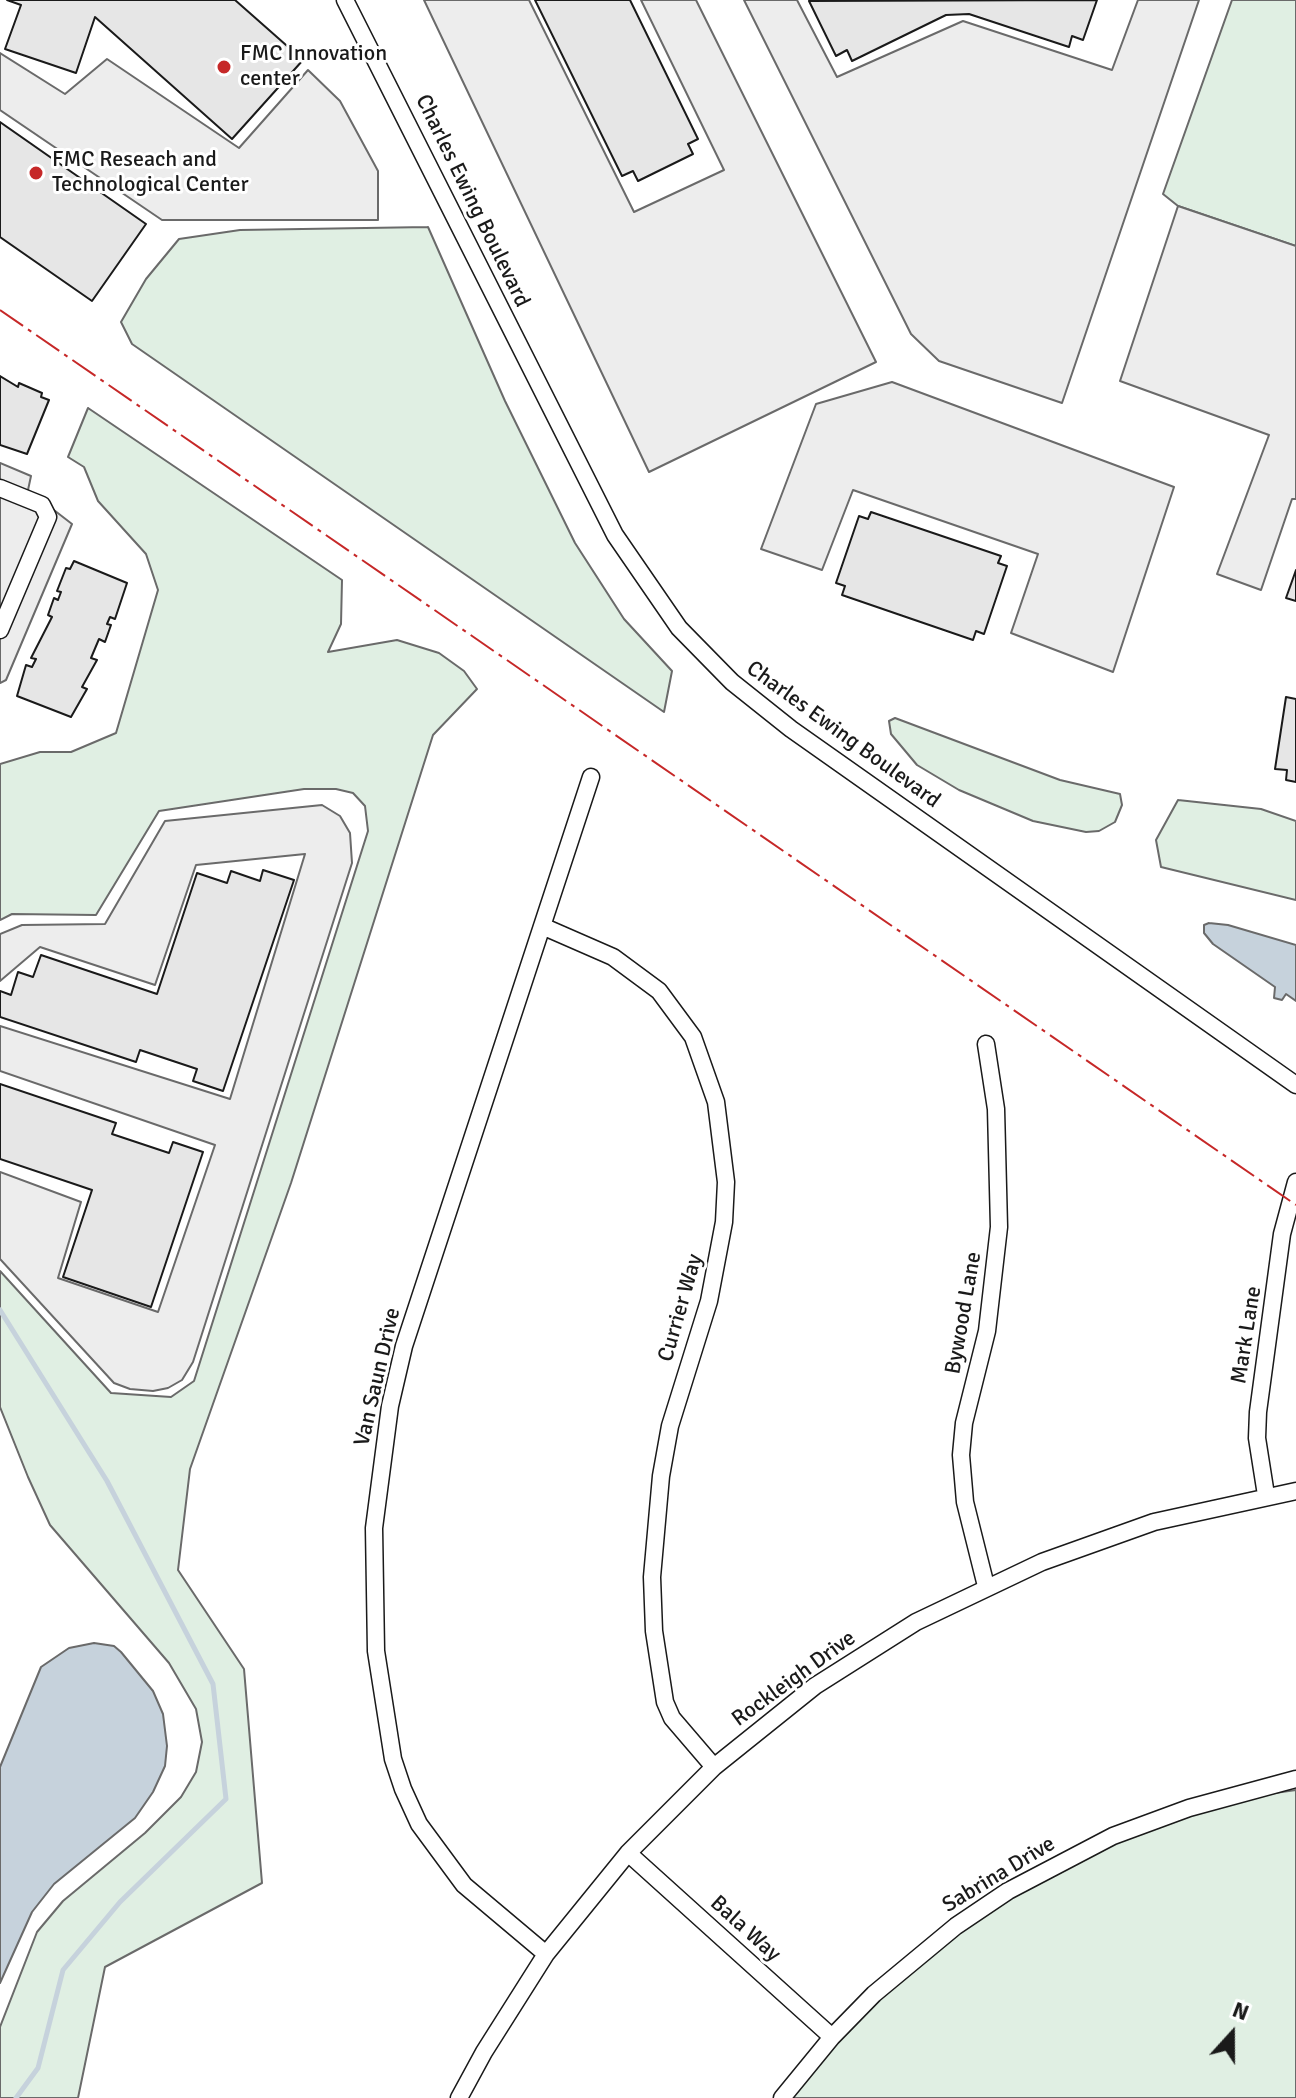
<!DOCTYPE html>
<html>
<head>
<meta charset="utf-8">
<style>
  body { margin:0 }
  #map { position:relative; width:1296px; height:2098px; overflow:hidden; background:#fff; font-family:Signika,sans-serif }
  canvas { display:block }
  .north { position:absolute; left:1192px; top:1994px; width:80px; height:80px; -webkit-text-stroke:6px #fff; paint-order:stroke; rotate:21deg; font-size:22px; font-weight:700; line-height:32px; text-align:center; color:#1a1a1a }
  .north::after { content:''; display:block; margin:auto; width:28px; height:36px; background:#1a1a1a; clip-path:polygon(50% 0,100% 100%,50% 72%,0 100%) }
</style>
</head>
<body>
<div id="map">
<canvas width="1296" height="2098"></canvas>
<div class="north">N</div>
</div>
<script>
const ctx = document.querySelector('canvas').getContext('2d');
ctx.lineJoin = 'round';
function fill(path, color) { ctx.fillStyle = color; ctx.fill(path, 'evenodd'); }
const toPath = rows => new Path2D(rows.map(r => 'M' + r).join(''));
function stroke(path, color, width, dash) { ctx.strokeStyle = color; ctx.lineWidth = width; ctx.lineCap = dash ? 'butt' : 'round'; ctx.setLineDash(dash || []); ctx.stroke(path); }
function drawText(font, color, halo, rows, align = 'center') {
  ctx.font = font + ' Signika,sans-serif'; ctx.lineWidth = 6; ctx.setLineDash([]); ctx.textBaseline = 'middle'; ctx.strokeStyle = halo; ctx.fillStyle = color; for (const [text, x, y, turn = 0] of rows) {
    ctx.save(); ctx.translate(x, y); ctx.rotate((+turn || 0) * Math.PI / 180); ctx.textAlign = isNaN(turn) ? turn : align; if (halo) ctx.strokeText(text, 0, 0); ctx.fillText(text, 0, 0); ctx.restore();
  }
}
const green = toPath([
  [1232,0,1296,0,1296,246,1178,206,1163,194,1232,0],
  [428,227,505,401,575,543,624,619,672,671,664,712,132,344,121,322,146,279,179,239,240,230,428,227],
  [88,408,342,580,341,624,328,652,397,640,439,653,464,671,477,689,433,735,291,1183,190,1469,178,1570,244,1669,262,1883,105,1967,78,2098,0,2098,0,2027,37,1932,63,1901,145,1833,181,1797,196,1772,202,1742,196,1709,169,1663,50,1525,28,1477,0,1407,0,1271,111,1393,171,1397,194,1381,368,831,365,806,353,793,336,789,304,789,159,811,96,915,12,914,0,920,0,764,40,752,71,752,116,733,158,590,146,554,98,501,84,467,68,457,88,408],
  [895,718,1060,780,1120,794,1122,805,1115,822,1099,831,1086,832,1033,821,959,790,917,765,891,734,889,721,895,718],
  [1178,800,1261,809,1296,821,1296,900,1161,867,1156,840,1178,800],
  [1296,1790,1296,2098,790,2098,817,2054,987,1904,1184,1806,1296,1790]
]);
fill(green, '#e0efe3');
stroke(green, '#6a6a6a', 2);
const parking = toPath([
  [424,0,529,0,634,212,724,170,641,0,696,0,876,362,649,472,424,0],
  [744,0,797,0,837,77,963,21,1112,70,1138,0,1199,0,1062,403,939,361,911,334,744,0],
  [0,53,65,94,107,59,239,148,308,70,340,101,378,171,378,220,162,220,0,110,0,53],
  [1178,206,1296,246,1296,499,1292,499,1261,590,1217,574,1269,435,1120,381,1178,206],
  [892,382,1174,487,1113,672,1011,633,1038,554,853,490,822,570,761,549,816,404,892,382],
  [0,463,31,476,28,490,72,524,6,680,0,683,0,463],
  [322,805,340,816,350,833,352,863,193,1362,182,1380,168,1388,153,1391,130,1389,114,1383,0,1259,0,1172,81,1202,58,1278,158,1312,215,1145,0,1071,0,1026,230,1099,305,854,196,865,155,985,40,947,0,981,0,934,22,925,105,924,165,821,322,805]
]);
fill(parking, '#ededed');
stroke(parking, '#6a6a6a', 2);
const water = toPath([
  [1209,923,1228,925,1296,945,1296,1001,1286,994,1282,1000,1274,998,1275,987,1213,944,1204,933,1204,925,1209,923],
  [94,1643,114,1646,121,1652,153,1691,163,1714,167,1746,165,1766,153,1792,135,1818,54,1884,32,1912,0,1983,0,1767,41,1667,69,1648,94,1643]
]);
fill(water, '#c6d2dc');
stroke(water, '#6a6a6a', 2);
stroke(toPath([
  [0,1310,107,1481,213,1684,226,1799,120,1902,63,1970,38,2068,16,2098]
]), '#c6d2dc', 5);
const building = toPath([
  [7,0,235,0,303,60,232,139,95,17,76,73,5,49,21,5,7,0],
  [535,0,630,0,698,139,688,144,693,154,638,181,633,171,622,176,535,0],
  [1097,0,1083,40,1072,36,1069,47,969,14,946,15,852,61,847,50,836,56,809,1,1097,0],
  [0,122,146,224,92,301,0,237,0,122],
  [0,376,18,387,19,383,42,393,41,397,49,400,27,454,0,445,0,376],
  [871,512,1001,556,998,563,1007,566,984,634,976,631,973,640,842,595,845,586,836,583,859,516,868,519,871,512],
  [74,561,127,583,115,619,110,617,107,624,111,625,105,642,99,639,91,658,97,660,82,687,87,689,71,717,17,696,26,665,32,667,36,659,31,658,52,617,48,615,54,598,58,600,61,592,57,591,66,568,70,569,74,561],
  [1296,570,1296,601,1286,598,1296,570],
  [1286,697,1296,699,1296,782,1286,780,1287,770,1275,769,1286,697],
  [263,870,294,880,223,1091,193,1081,197,1069,140,1050,136,1062,0,1017,0,991,11,995,18,972,33,977,41,955,157,994,197,873,227,883,231,871,260,881,263,870],
  [0,1084,116,1123,112,1134,169,1153,173,1142,203,1152,151,1307,63,1277,92,1190,0,1159,0,1084]
]);
fill(building, '#e6e6e6');
stroke(building, '#1a1a1a', 2);
const street = toPath([
  [345,0,615,535,679,628,732,682,791,729,1296,1085],
  [0,488,42,505,48,517,0,630],
  [542,926,613,957,659,991,693,1037,716,1102,726,1182,724,1222,709,1301,670,1426,661,1476,652,1577,654,1631,665,1702,672,1718,714,1767],
  [1266,1495,1257,1438,1258,1412,1282,1234,1296,1182],
  [986,1586,965,1502,961,1455,964,1423,987,1331,999,1227,996,1109,986,1044],
  [628,1853,832,2037],
  [546,1954,464,1885,419,1824,403,1789,393,1759,376,1651,374,1528,390,1406,404,1346,591,777],
  [459,2098,484,2052,546,1954,628,1853,714,1767,815,1686,916,1622,1042,1562,1154,1522,1296,1491],
  [782,2098,832,2037,874,1994,956,1926,1008,1891,1113,1836,1189,1808,1296,1779]
]);
stroke(street, '#1a1a1a', 19);
stroke(street, '#fff', 16);
stroke(toPath([
  [0,310,1296,1205]
]), '#c62828', 2, [28, 6, 4, 6]);
for (const [x, y, r, color] of [
  [224,67,8,"#c62828"],
  [36,173,8,"#c62828"]
]) { const dot = new Path2D(); dot.arc(x, y, r, 0, 2 * Math.PI); ctx.fillStyle = color; ctx.fill(dot); stroke(dot, '#fff', 3); }
drawText('22px', '#1a1a1a', '#fff', [
  ["FMC Innovation",240,54],
  ["center",240,79],
  ["FMC Reseach and",52,160],
  ["Technological Center",52,185]
], 'left');
drawText('22px', '#1a1a1a', '#fff', [
  ["Charles Ewing Boulevard",472,201,64],
  ["Charles Ewing Boulevard",843,735,36],
  ["Currier Way",681,1308,-74],
  ["Bywood Lane",964,1313,-80],
  ["Mark Lane",1247,1335,-81],
  ["Van Saun Drive",378,1377,-77],
  ["Rockleigh Drive",794,1679,-36],
  ["Sabrina Drive",999,1875,-31],
  ["Bala Way",745,1929,42]
]);
</script>
</body>
</html>
